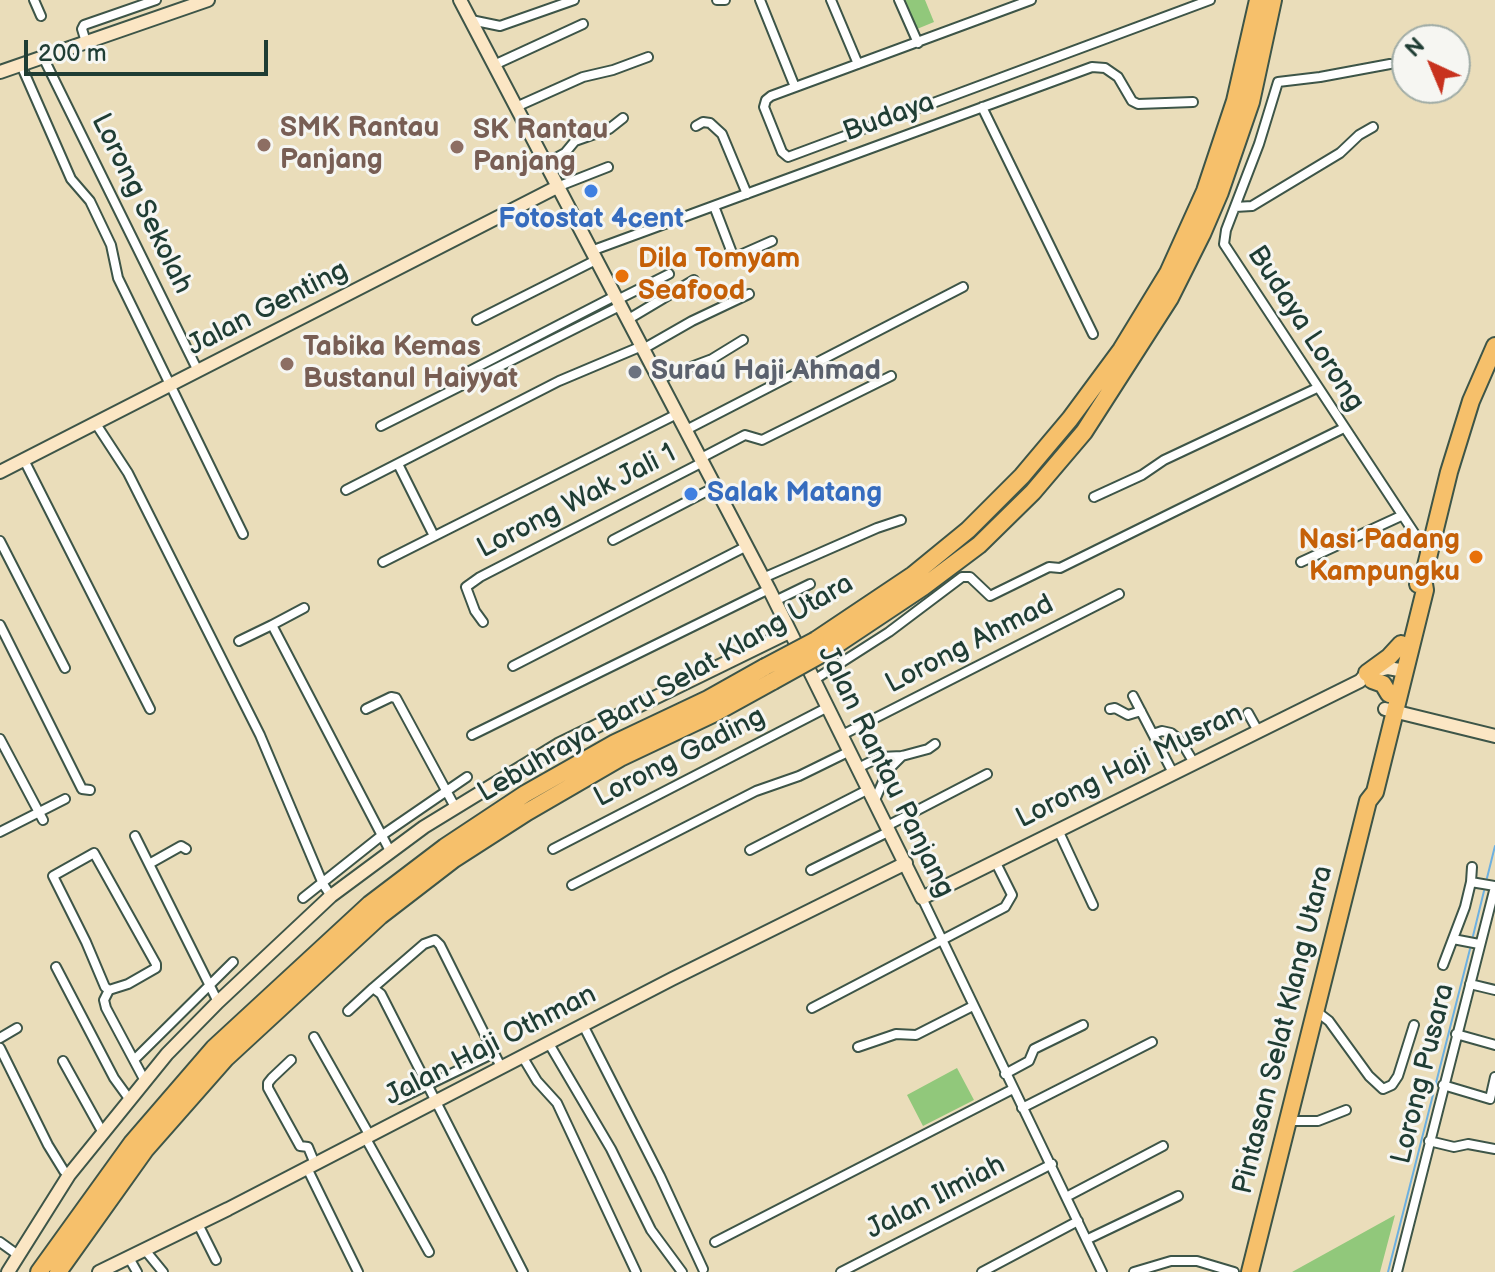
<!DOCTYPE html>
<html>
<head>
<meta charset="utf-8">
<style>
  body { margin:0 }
  #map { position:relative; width:1495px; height:1272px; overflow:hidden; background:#eaddba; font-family:"Balsamiq Sans",sans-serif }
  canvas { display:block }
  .north { position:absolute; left:1391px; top:24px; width:80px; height:80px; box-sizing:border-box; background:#f6f6f2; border:2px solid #a0aca6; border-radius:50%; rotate:316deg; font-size:22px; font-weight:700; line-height:32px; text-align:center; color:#1f3d34 }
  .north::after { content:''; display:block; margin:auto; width:28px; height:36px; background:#c8321e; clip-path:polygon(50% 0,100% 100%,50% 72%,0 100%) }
  .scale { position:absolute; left:24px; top:40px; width:244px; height:36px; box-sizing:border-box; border:4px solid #1f3d34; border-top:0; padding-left:10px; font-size:24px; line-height:28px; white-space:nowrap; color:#1f3d34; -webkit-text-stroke:6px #f6f6f2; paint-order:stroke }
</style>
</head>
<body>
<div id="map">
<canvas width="1495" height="1272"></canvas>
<div class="north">N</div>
<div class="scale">200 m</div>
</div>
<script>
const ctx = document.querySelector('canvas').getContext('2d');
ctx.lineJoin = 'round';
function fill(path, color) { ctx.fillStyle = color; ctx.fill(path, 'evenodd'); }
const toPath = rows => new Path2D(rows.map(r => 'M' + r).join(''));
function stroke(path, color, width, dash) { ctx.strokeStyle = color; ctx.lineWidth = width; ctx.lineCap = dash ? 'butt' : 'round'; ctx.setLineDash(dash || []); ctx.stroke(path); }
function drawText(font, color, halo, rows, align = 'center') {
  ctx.font = font + ' "Balsamiq Sans",sans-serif'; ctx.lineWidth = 6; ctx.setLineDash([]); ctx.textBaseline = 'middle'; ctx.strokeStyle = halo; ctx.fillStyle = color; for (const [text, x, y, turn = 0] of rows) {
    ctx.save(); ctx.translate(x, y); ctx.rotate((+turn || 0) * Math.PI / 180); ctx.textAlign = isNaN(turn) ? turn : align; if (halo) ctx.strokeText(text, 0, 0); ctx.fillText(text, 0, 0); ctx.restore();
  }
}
fill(toPath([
  [904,0,925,0,934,22,917,29],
  [957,1068,974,1100,923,1126,907,1095],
  [1395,1215,1380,1272,1292,1272]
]), '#91c87b');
stroke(toPath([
  [1487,878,1495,846],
  [1473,936,1484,891],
  [1388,1272,1470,949]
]), '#6cb0e1', 2);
const street = toPath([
  [34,0,41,16],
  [717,0,725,0],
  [760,0,795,87],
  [831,0,858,64],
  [899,0,918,43],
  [1031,0,771,96,766,100,764,107,782,152,788,157,1210,0],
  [471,20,500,26,574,0],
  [86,42,82,29,84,25,156,0],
  [43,57,198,371],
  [1390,64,1320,77,1278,82,1259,144,1226,230,1224,244,1428,554],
  [21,65,71,179,90,201,111,245,118,278,243,534],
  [494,65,583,24],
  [516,107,583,77,613,70,648,57],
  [982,107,1093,334],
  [696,126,703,122,710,123,722,134,747,194],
  [545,164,565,153,575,141,609,129,623,118],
  [557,187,608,167],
  [714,206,732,253,738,256,772,241],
  [1235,207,1252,206,1340,153,1359,135,1373,127],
  [591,251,1092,67,1105,68,1118,77,1132,101,1138,104,1193,102],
  [617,300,669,274],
  [477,320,596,260],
  [627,320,694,280],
  [643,349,692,321,749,294],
  [659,379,712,359,743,340],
  [452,380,615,296],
  [96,424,128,473,260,735,323,884,331,896],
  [381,426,620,306],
  [686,430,963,287],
  [701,458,745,435,762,440,891,376],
  [24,460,150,709],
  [398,464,434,536],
  [346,490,559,381,642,346],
  [1094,497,1142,475,1164,460,1317,388],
  [613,540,715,487],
  [0,541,65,668],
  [383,562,677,414],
  [1301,562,1401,516],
  [763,578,877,528,901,520],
  [775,601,810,584],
  [483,622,475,611,466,587,480,577,703,462],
  [0,625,82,789,90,790],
  [272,625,304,608],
  [239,641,272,625,390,851],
  [513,666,747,546],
  [814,680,889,632,962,577,970,577,990,596,1049,567,1060,568,1344,428],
  [1133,696,1173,773],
  [366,709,391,697,396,698,455,807],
  [1110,709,1115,708,1128,715,1141,711],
  [1248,713,1258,731],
  [1153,734,1162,731,1171,733,1181,741,1194,763],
  [472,735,769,589],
  [842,735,1119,594],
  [0,739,43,820],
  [858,768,880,757,902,756,928,749,935,744],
  [875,800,888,770,902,756],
  [887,826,987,774],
  [1058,830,1093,905],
  [0,832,65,799],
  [135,836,218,1002],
  [553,849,828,707],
  [750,850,869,789],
  [94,853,156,964,156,968,128,984,109,990,105,987,86,942,53,876,94,853],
  [149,864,181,846,186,849],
  [811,870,890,831],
  [1471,882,1472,867],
  [572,885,756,791,799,776,850,751],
  [303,898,381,836,467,777],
  [922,898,1102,1272],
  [1453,939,1479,944],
  [1443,965,1465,907,1471,882,1495,886],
  [56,967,114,1078,130,1100],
  [1470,984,1495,990],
  [373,988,424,944,435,940,440,945,501,1067],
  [109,990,104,1000,106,1008,145,1081],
  [812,1008,1005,907,1012,895,995,861],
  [348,1011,373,988,381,994,523,1272],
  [1316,1011,1329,1021,1369,1076,1383,1089,1392,1085,1398,1076,1414,1025],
  [583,1025,660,1176,703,1269],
  [1456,1034,1495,1045],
  [314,1037,370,1136],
  [0,1038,17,1028],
  [548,1042,611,1149,651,1230,682,1272],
  [858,1047,896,1034,916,1035,973,1006],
  [0,1048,48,1145,64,1171,69,1175],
  [522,1056,537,1081,557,1103,636,1272],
  [135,1059,233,962],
  [291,1060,272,1078,268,1083,268,1088,300,1146,308,1147,315,1164],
  [63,1061,103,1133],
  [1005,1074,1029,1061,1034,1049,1083,1025],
  [1443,1085,1490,1099,1495,1077],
  [399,1099,494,1053],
  [1022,1108,1152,1042],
  [1289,1121,1318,1121,1346,1110],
  [365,1137,429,1252],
  [1429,1141,1454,1147,1468,1144,1495,1149],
  [307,1168,358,1272],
  [1068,1196,1163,1146],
  [198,1224,216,1260],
  [1088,1239,1178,1196],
  [0,1242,18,1255],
  [715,1242,1013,1089],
  [145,1250,163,1272],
  [129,1258,137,1272],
  [841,1272,1052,1164],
  [982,1272,1078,1221],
  [1134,1272,1171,1261,1197,1261,1234,1272],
  [1397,1272,1495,887]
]);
const secondary = toPath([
  [460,0,769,589,922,898,1360,681,1367,673,1388,668,1405,671],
  [0,72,208,0],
  [0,472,557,187],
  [1385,709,1495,736],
  [8,1272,69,1175,167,1054,218,1002,331,896,424,827,558,745,789,632],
  [99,1272,228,1209,672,979,906,863]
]);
const highway = toPath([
  [1418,584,1423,578,1449,472,1471,401,1495,346],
  [816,640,913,575,968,530,1022,476,1070,419,1121,350,1168,273,1205,191,1235,101,1258,0],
  [827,651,923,587,979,545,1033,492,1084,432,1170,298,1202,234,1220,192,1251,102,1273,0],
  [1367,673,1389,657,1401,644],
  [1372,680,1383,684,1389,694],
  [39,1272,132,1143,214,1048,370,904,445,847,525,794,615,743,708,699,765,667],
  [58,1272,145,1150,226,1058,380,916,454,859,527,812,620,758,715,713,773,681],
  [1250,1272,1368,801,1375,792,1425,590,1423,578]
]);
stroke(street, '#3d5548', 12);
stroke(secondary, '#3d5548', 16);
stroke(highway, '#3d5548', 20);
stroke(street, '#fff', 8);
stroke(secondary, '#fbe6c4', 12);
stroke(highway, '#f6c06b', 16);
const highwayBridge = toPath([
  [765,667,816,640],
  [773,681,827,651]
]);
stroke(highwayBridge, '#3d5548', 20, []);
stroke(highwayBridge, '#f6c06b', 16);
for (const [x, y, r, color] of [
  [264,145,8,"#8d6e63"],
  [457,147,8,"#8d6e63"],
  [591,191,8,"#3f7fe0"],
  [622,276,8,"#e8710a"],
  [287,364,8,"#8d6e63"],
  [635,372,8,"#6b7280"],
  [691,494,8,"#3f7fe0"],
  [1476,557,8,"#e8710a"]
]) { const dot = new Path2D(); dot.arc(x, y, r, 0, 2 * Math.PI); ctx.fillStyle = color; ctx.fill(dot); stroke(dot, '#f6f6f2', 3); }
drawText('28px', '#1f3d34', '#f6f6f2', [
  ["Budaya",889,118,-20],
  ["Lorong Sekolah",141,204,64],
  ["Jalan Genting",268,309,-27],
  ["Budaya Lorong",1305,329,57],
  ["Lorong Wak Jali 1",577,502,-27],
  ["Lorong Ahmad",970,645,-27],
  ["Lebuhraya Baru Selat Klang Utara",666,689,-30],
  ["Lorong Gading",680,758,-27],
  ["Lorong Haji Musran",1130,767,-26],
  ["Jalan Rantau Panjang",885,772,64],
  ["Pintasan Selat Klang Utara",1284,1030,-76],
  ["Jalan Haji Othman",491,1046,-27],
  ["Lorong Pusara",1424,1074,-76],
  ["Jalan Ilmiah",936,1198,-27]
]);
drawText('bold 28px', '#785e54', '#f6f6f2', [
  ["SMK Rantau",280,129],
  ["Panjang",280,161],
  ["SK Rantau",473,131],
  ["Panjang",473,163],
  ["Tabika Kemas",303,348],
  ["Bustanul Haiyyat",303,380]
], 'left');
drawText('bold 28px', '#366cbe', '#f6f6f2', [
  ["Fotostat 4cent",591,220],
  ["Salak Matang",707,494,"left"]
]);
drawText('bold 28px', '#c56008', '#f6f6f2', [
  ["Dila Tomyam",638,260],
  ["Seafood",638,292],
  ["Nasi Padang",1460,541,"right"],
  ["Kampungku",1460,573,"right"]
], 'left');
drawText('bold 28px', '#5b616d', '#f6f6f2', [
  ["Surau Haji Ahmad",651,372]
], 'left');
</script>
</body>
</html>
